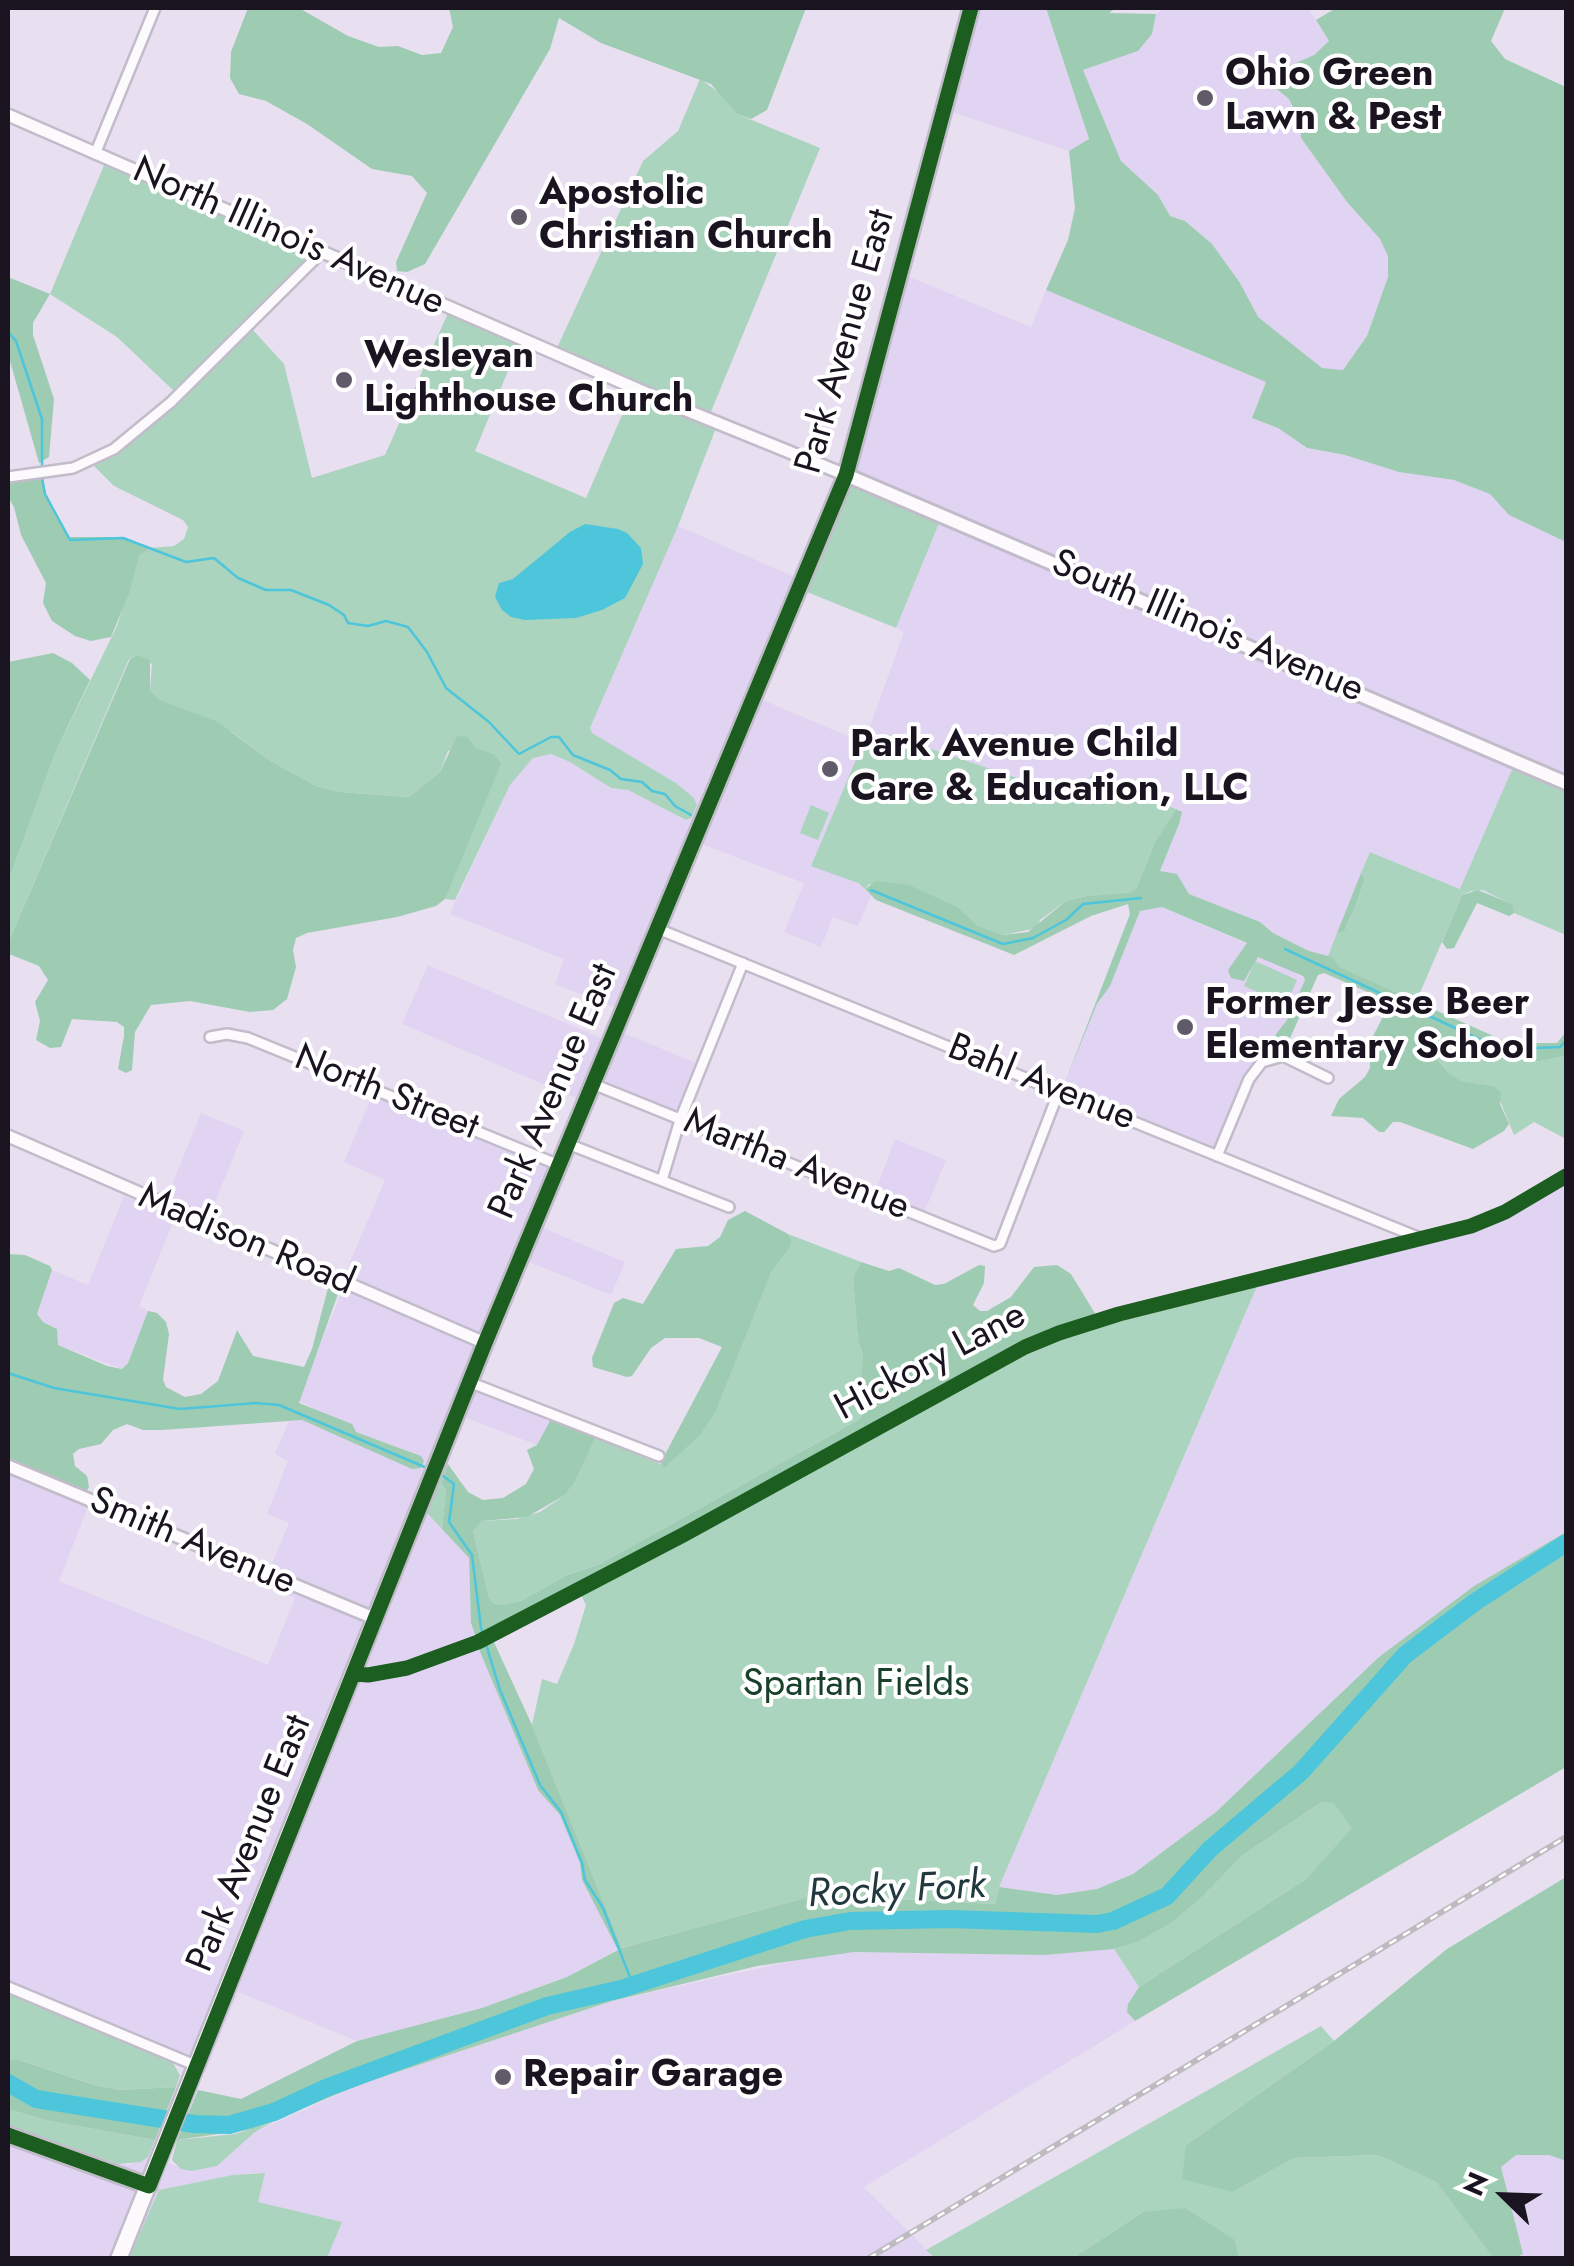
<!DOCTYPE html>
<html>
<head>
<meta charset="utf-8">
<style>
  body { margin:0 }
  #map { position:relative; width:1574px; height:2266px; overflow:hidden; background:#e8dff1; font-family:Jost,sans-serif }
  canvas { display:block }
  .frame { position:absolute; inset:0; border:10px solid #191420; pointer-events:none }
  .north { position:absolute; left:1454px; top:2146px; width:100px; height:100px; -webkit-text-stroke:8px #fff; paint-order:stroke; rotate:293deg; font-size:28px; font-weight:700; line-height:40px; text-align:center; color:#191420 }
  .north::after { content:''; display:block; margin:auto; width:35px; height:45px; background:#191420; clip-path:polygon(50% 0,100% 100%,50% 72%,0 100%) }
</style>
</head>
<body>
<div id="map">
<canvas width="1574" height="2266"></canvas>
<div class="frame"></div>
<div class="north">N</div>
</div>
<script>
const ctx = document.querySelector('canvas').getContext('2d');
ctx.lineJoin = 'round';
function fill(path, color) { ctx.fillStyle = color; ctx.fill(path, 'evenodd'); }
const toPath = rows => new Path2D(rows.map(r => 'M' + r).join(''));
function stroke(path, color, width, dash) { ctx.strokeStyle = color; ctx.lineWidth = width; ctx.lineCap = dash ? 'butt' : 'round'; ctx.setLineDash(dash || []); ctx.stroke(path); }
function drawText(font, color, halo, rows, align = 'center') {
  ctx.font = font + ' Jost,sans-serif'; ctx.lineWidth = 8; ctx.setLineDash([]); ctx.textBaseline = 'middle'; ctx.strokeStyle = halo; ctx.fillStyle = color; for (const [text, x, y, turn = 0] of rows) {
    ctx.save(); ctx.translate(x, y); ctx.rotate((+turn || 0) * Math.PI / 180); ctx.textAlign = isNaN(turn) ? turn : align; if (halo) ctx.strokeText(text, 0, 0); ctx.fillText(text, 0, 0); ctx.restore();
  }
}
fill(toPath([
  [976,8,1046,8,1089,140,1069,151,949,111],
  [1166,8,1308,8,1329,41,1314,55,1282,69,1267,82,1289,99,1300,121,1301,138,1347,202,1380,239,1389,256,1388,277,1367,336,1343,370,1322,368,1257,317,1240,283,1185,221,1170,216,1158,195,1121,161,1083,70,1138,51,1152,34,1156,14],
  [907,276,1031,327,1046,290,1266,382,1252,418,1278,428,1306,448,1345,455,1399,472,1454,480,1490,494,1509,515,1566,542,1566,788,1514,766,1461,889,1370,852,1328,956,1309,951,1273,933,1260,922,1189,894,1177,874,1160,872,1179,824,1180,810,1092,774,1081,799,888,734,881,751,863,744,812,865,858,883,871,896,858,926,833,917,821,947,784,932,804,883,691,840,619,1009,555,984,564,959,450,914,510,785,533,758,550,754,570,762,610,788,628,790,686,820,691,818,697,805,694,798,676,783,591,733,590,728,678,526,797,578,751,695,864,743,904,632,896,628,940,522,851,484],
  [1162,907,1247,944,1228,970,1244,981,1258,957,1290,969,1305,980,1285,1026,1274,1042,1279,1048,1278,1053,1264,1058,1217,1150,1063,1086,1097,1004,1110,986,1140,910],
  [428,965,615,1044,621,1032,701,1065,680,1115,591,1079,581,1100,402,1024],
  [373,1093,551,1166,528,1222,625,1262,611,1295,514,1256,461,1384,551,1419,537,1445,464,1417,426,1512,469,1558,471,1623,478,1647,538,1789,560,1815,580,1863,582,1880,618,1949,567,1977,482,2008,357,2041,238,1992,205,2073,8,1992,8,1459,86,1492,81,1504,88,1507,59,1581,268,1665,295,1598,263,1585,289,1523,267,1514,288,1461,275,1454,289,1421,302,1420,321,1429,421,1456,356,1432,298,1400,341,1294,335,1289,340,1286,385,1180,344,1162],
  [201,1113,244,1131,208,1219,166,1200],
  [895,1139,946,1160,924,1213,875,1193],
  [1566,1182,1566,1532,1474,1586,1379,1657,1216,1812,1133,1874,1097,1889,1057,1895,999,1887,1257,1286,1478,1229,1513,1214],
  [124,1196,175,1217,139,1306,148,1311,128,1363,122,1369,58,1345,57,1329,43,1322,37,1314,52,1270,88,1285],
  [1109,1947,1114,1949,1139,1987,1128,2004,1127,2012,1135,2021,864,2187,935,2258,327,2258,341,2222,258,2202,264,2173,250,2173,159,2190,129,2258,8,2258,8,2125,118,2164,130,2165,148,2157,192,2171,217,2166,255,2132,364,2083,612,2001,815,1956,854,1952,1044,1955],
  [1516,2155,1549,2155,1566,2161,1566,2258,1515,2258,1523,2254,1500,2167]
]), '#e1d3f2');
fill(toPath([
  [700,79,720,93,737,114,820,148,710,414,557,348,643,161,678,131],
  [105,163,299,247,306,256,300,267,174,391,117,337,50,294],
  [448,313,519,344,475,451,586,498,632,392,716,428,678,526,590,728,592,733,676,783,694,798,697,805,691,818,686,820,628,790,611,788,570,762,551,754,533,758,510,785,455,900,445,899,494,754,475,747,448,751,440,772,409,797,340,792,316,786,269,760,232,732,160,700,150,690,152,664,137,655,129,659,8,943,8,882,56,751,117,626,139,556,150,548,174,546,184,539,188,527,183,520,114,486,94,466,120,451,150,427,252,329,284,364,312,478,385,455],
  [851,484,940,521,896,628,807,592],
  [887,734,1080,799,1092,773,1176,809,1155,842,1137,887,1130,894,1087,896,1066,901,1040,920,1037,928,1003,935,977,925,959,908,869,884,865,889,858,883,811,866,863,743,881,750],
  [1514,765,1566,788,1566,935,1514,913,1511,904,1483,890,1471,891,1462,895,1416,1002,1338,967,1328,956,1337,933,1347,925,1355,907,1365,879,1361,873,1370,852,1460,889],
  [811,805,829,813,818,840,800,833],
  [1255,961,1297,980,1286,1005,1244,986],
  [1440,1042,1491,1058,1534,1062,1566,1056,1566,1139,1534,1122,1514,1135,1494,1086,1460,1081,1449,1073,1430,1050,1433,1044],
  [788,1234,861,1262,853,1277,858,1341,863,1355,865,1407,860,1419,598,1565,567,1575,521,1601,501,1605,493,1603,489,1598,473,1530,476,1525,482,1521,517,1519,540,1512,565,1495,575,1482,596,1437,660,1464,717,1409,772,1271,790,1248,792,1240],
  [1257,1286,999,1887,997,1904,816,1895,622,1948,532,1725,542,1679,557,1684,574,1644,586,1605,581,1595,1028,1351,1098,1324],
  [446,1461,448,1464,441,1483,446,1491,442,1529,426,1512],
  [1322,1802,1334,1802,1353,1828,1306,1879,1139,1987,1114,1949,1138,1942,1170,1924,1200,1899,1243,1855],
  [8,1992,171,2060,180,2075,176,2087,120,2090,94,2085,19,2060,8,2060],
  [1321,2026,1334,2041,1186,2145,1233,2192,1294,2158,1378,2155,1436,2182,1493,2258,1239,2258,1235,2240,1143,2212,1073,2258,935,2258,926,2250],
  [8,2109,45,2120,155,2140,148,2157,141,2162,118,2164,8,2125],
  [273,2122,255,2132,217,2166,192,2171,181,2169,172,2160,177,2140,235,2134],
  [265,2173,258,2202,342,2222,327,2258,129,2258,159,2190,233,2175]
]), '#aad4be');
fill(toPath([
  [248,8,299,8,348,36,379,47,398,46,422,55,441,53,453,27,449,8,806,8,767,110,751,119,737,114,711,84,601,43,559,18,550,49,425,264,407,272,397,271,396,262,427,193,412,176,372,169,307,124,266,101,239,94,230,78,231,52],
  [1046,8,1116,8,1109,13,1156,14,1152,34,1138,51,1083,70,1121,161,1158,195,1170,216,1185,221,1212,244,1240,283,1258,317,1322,368,1343,370,1367,336,1388,277,1388,256,1380,239,1347,202,1301,138,1300,121,1289,99,1267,81,1282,69,1314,55,1329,41,1316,20,1336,8,1505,8,1491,41,1505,59,1566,87,1566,542,1509,515,1490,494,1454,480,1399,472,1345,455,1307,448,1278,428,1252,418,1266,382,1046,290,1068,240,1075,208,1069,151,1089,139],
  [8,277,50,294,33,323,33,335,54,399,49,457,39,463,8,354],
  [43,479,46,494,68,537,124,537,150,548,139,556,130,591,111,637,91,641,75,636,52,621,43,603,46,583,21,535,14,507,8,497,8,483],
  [53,653,72,663,90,680,56,751,8,882,8,662],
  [137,655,150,660,150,690,160,700,218,722,269,760,316,786,340,792,409,797,440,772,457,736,467,737,475,747,494,754,501,764,445,899,436,906,397,917,307,933,296,938,293,950,296,967,287,999,273,1010,250,1012,190,1001,151,1005,135,1032,132,1070,126,1073,118,1069,124,1036,124,1027,117,1022,72,1019,61,1047,50,1048,36,1040,40,1021,35,1002,48,980,39,966,9,954,8,943,130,659],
  [1176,809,1182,812,1179,824,1160,871,1177,874,1189,894,1260,922,1273,933,1309,951,1332,957,1339,967,1509,1043,1557,1043,1566,1032,1566,1056,1534,1062,1491,1058,1440,1043,1433,1044,1430,1051,1449,1073,1461,1081,1494,1086,1501,1093,1500,1104,1509,1124,1504,1131,1473,1149,1400,1122,1393,1122,1384,1132,1379,1132,1363,1118,1331,1116,1339,1099,1365,1077,1370,1068,1370,1042,1388,1007,1386,1000,1324,973,1318,975,1287,1045,1279,1048,1274,1042,1276,1034,1287,1020,1305,980,1303,976,1258,957,1244,981,1231,978,1228,970,1247,943,1162,907,1140,911,1110,986,1097,1004,1067,1077,1130,914,1128,904,1091,916,1014,955,876,900,865,889,876,881,909,885,959,908,977,925,1003,935,1028,932,1066,901,1087,896,1130,893,1137,887,1155,842],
  [1361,873,1365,879,1355,907,1344,931,1337,933],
  [1478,890,1512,904,1514,913,1509,916,1477,903,1454,948,1447,949,1442,942,1462,895],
  [745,1211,788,1234,792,1240,790,1248,772,1271,717,1409,700,1435,664,1468,661,1462,722,1347,699,1338,665,1338,651,1348,632,1376,627,1377,593,1367,592,1358,614,1303,623,1298,643,1304,676,1249,708,1246,720,1237,728,1220],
  [8,1254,25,1255,50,1266,52,1270,37,1314,43,1322,57,1329,58,1345,107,1366,122,1369,128,1363,148,1311,157,1313,166,1322,169,1334,163,1380,166,1387,185,1397,201,1394,218,1381,237,1330,253,1356,304,1367,312,1349,328,1288,339,1291,299,1403,352,1424,356,1432,421,1456,424,1461,421,1468,412,1469,302,1420,162,1430,143,1430,127,1424,113,1430,101,1444,79,1449,73,1454,75,1466,87,1476,89,1487,86,1492,8,1459],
  [861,1262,889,1271,899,1268,935,1285,944,1284,979,1265,985,1266,984,1283,973,1305,980,1311,987,1311,1011,1297,1034,1267,1057,1265,1071,1274,1096,1315,1023,1342,578,1586,476,1638,471,1623,469,1558,442,1529,446,1491,441,1483,448,1464,468,1492,483,1500,503,1498,526,1484,534,1469,527,1450,537,1445,551,1419,596,1437,575,1482,565,1495,527,1517,482,1521,473,1530,489,1598,493,1603,501,1605,521,1601,567,1575,598,1565,860,1419,865,1407,861,1383,863,1355,858,1341,853,1277],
  [1566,1532,1566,1767,1135,2021,1127,2012,1128,2004,1139,1987,1306,1879,1352,1828,1334,1803,1322,1802,1243,1855,1200,1899,1170,1924,1138,1942,1114,1949,1044,1955,854,1952,757,1966,612,2001,364,2083,253,2129,177,2140,198,2090,241,2099,357,2041,482,2008,567,1977,618,1950,582,1880,580,1863,560,1815,538,1790,478,1647,493,1640,532,1725,622,1948,816,1895,996,1904,999,1887,1057,1895,1097,1889,1133,1874,1216,1812,1379,1657,1474,1586],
  [1566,1877,1566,2161,1549,2155,1516,2155,1501,2167,1523,2254,1515,2258,1493,2258,1436,2182,1378,2155,1294,2158,1233,2192,1182,2179,1186,2145,1334,2041,1447,1949],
  [8,2060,19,2060,94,2085,120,2090,176,2087,155,2140,45,2120,8,2109],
  [1185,2208,1235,2240,1239,2258,1073,2258,1143,2212]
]), '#9dccb3');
fill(toPath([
  [585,524,618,529,627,533,641,548,643,564,625,598,602,610,576,618,525,620,511,617,502,610,495,597,499,583,513,579,570,532]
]), '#4dc5db');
stroke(toPath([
  [8,332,16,341,42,419,42,470],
  [42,478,45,494,70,540,123,538,186,562,214,558,238,578,266,590,291,590,329,605,344,615,348,623,368,626,386,621,408,627,427,652,446,688,489,722,519,754,551,737,559,737,573,755,610,770,621,779,642,782,652,791,665,794,675,806,691,815],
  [871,890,1003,944,1033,938,1066,920,1083,904,1141,898],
  [1285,949,1481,1040,1512,1049,1560,1047,1566,1041],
  [8,1373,54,1388,180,1409,256,1403,279,1405,427,1468],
  [439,1473,454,1484,449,1522,472,1555,481,1628,500,1690,540,1785,561,1812,582,1863,585,1880,603,1908,633,1985]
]), '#4dc5db', 2.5);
stroke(toPath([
  [8,2083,36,2099,194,2124,229,2125,274,2112,326,2088,547,2006,621,1989,805,1929,850,1921,950,1919,1097,1924,1113,1921,1167,1896,1210,1849,1301,1772,1405,1655,1475,1602,1566,1543]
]), '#4dc5db', 18);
const minor = toPath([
  [95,154,155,8],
  [8,477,73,468,114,449,171,402,321,253],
  [658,929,1420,1238],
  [210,1037,227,1034,248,1038,559,1165],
  [593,1084,994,1246,1000,1244,1059,1091],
  [568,1144,729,1207],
  [1217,1156,1249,1079,1262,1062,1283,1056,1328,1078],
  [662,1180,680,1120,743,963],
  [469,1382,659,1456],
  [354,1674,368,1675,407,1668,478,1642,683,1535,1025,1347,1059,1333,1119,1314,1471,1226,1505,1212,1566,1176],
  [8,1987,197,2066]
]);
const tertiary = toPath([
  [8,115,676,406,846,475],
  [8,1136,485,1343],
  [8,1466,376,1619]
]);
const secondary = toPath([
  [846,475,1566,783]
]);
const primary = toPath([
  [8,2135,149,2186],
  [119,2258,485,1343,846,475,971,8]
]);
stroke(minor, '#c2bcca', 14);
stroke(tertiary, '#c2bcca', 16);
stroke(secondary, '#c2bcca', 18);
stroke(primary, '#c2bcca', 20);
stroke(minor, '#fcfafd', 9);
stroke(tertiary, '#fcfafd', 11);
stroke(secondary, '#fcfafd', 12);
stroke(primary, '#fcfafd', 15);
const rail = toPath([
  [869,2258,1566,1837]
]);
stroke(rail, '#bdbac0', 6);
stroke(rail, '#fff', 2.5, [8]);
stroke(toPath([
  [354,1674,368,1675,407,1668,478,1642,683,1535,1025,1347,1059,1333,1119,1314,1471,1226,1505,1212,1566,1176],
  [8,2135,149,2186,485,1343,846,475,971,8]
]), '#1b5e20', 15);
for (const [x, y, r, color] of [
  [1205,98,10,"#615b69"],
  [519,217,10,"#615b69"],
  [344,380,10,"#615b69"],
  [830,769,10,"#615b69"],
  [1185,1027,10,"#615b69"],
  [503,2077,10,"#615b69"]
]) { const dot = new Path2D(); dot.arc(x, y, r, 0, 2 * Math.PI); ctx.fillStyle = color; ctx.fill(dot); stroke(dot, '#fff', 4); }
drawText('bold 38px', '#191420', '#fff', [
  ["Ohio Green",1225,76],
  ["Lawn & Pest",1225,120],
  ["Apostolic",539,195],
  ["Christian Church",539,239],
  ["Wesleyan",364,358],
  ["Lighthouse Church",364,402],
  ["Park Avenue Child",850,747],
  ["Care & Education, LLC",850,791],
  ["Former Jesse Beer",1205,1005],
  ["Elementary School",1205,1049],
  ["Repair Garage",523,2077]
], 'left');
drawText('38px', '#191420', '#fff', [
  ["North Illinois Avenue",288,238,24],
  ["Park Avenue East",847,342,-74],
  ["South Illinois Avenue",1207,628,23],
  ["Bahl Avenue",1041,1084,22],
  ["Park Avenue East",555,1092,-67],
  ["North Street",386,1094,22],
  ["Martha Avenue",796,1166,22],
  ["Madison Road",246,1241,23],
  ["Hickory Lane",931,1363,-28],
  ["Smith Avenue",192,1543,23],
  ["Park Avenue East",251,1844,-68]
]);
drawText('38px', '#194028', '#fff', [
  ["Spartan Fields",856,1686]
]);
drawText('italic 40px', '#21393e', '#fff', [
  ["Rocky Fork",897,1892,-3]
]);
</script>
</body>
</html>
